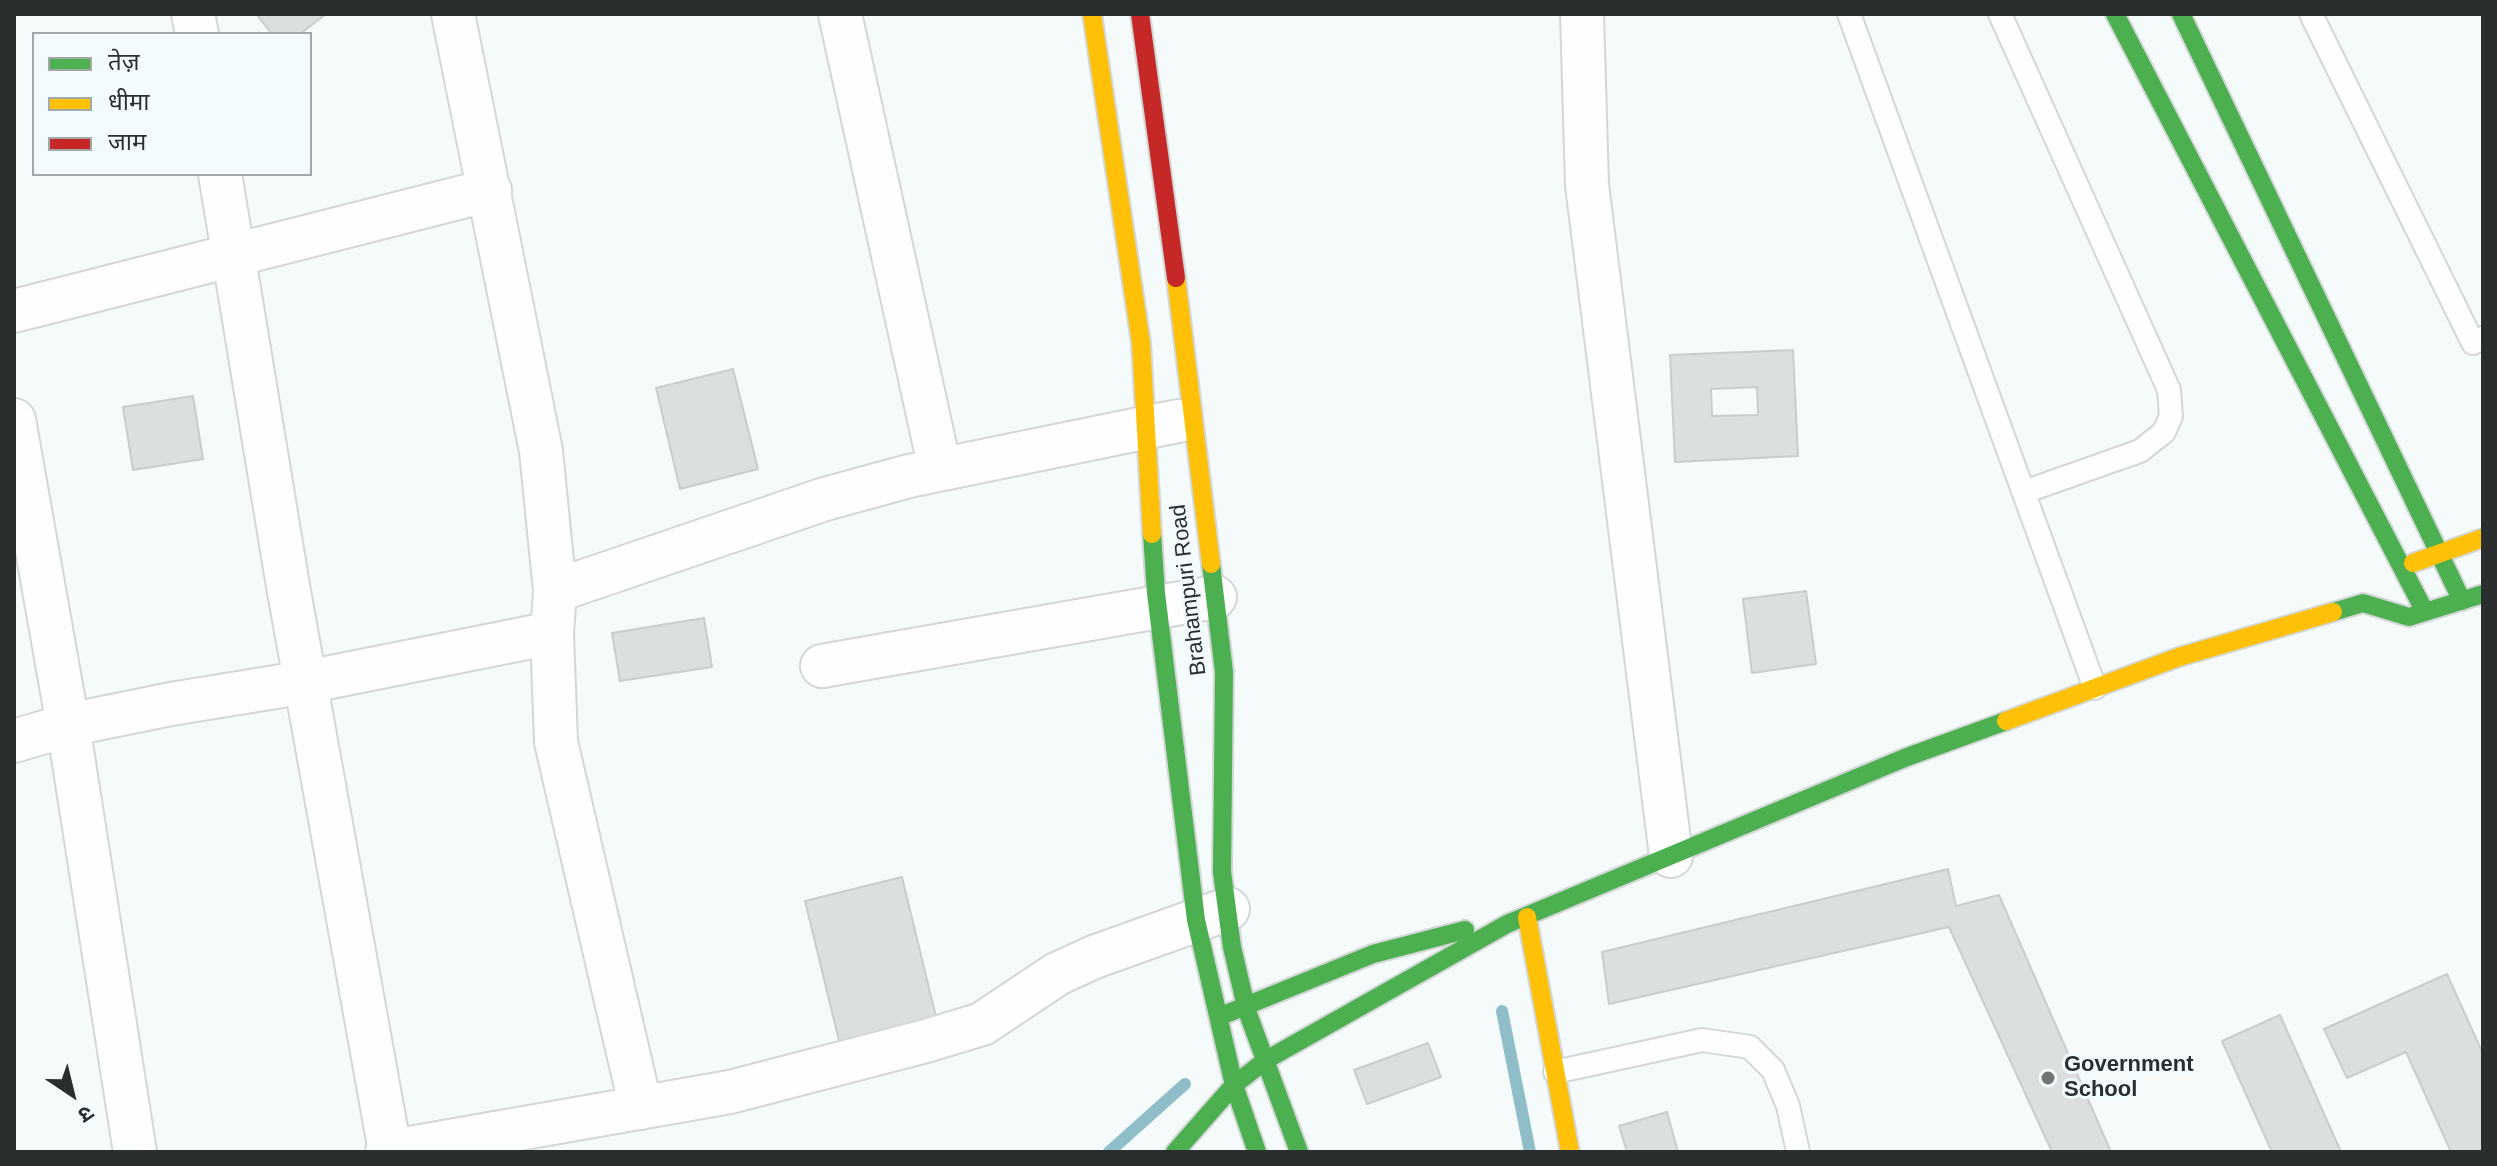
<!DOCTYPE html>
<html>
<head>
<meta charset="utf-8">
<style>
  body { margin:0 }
  #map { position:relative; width:2497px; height:1166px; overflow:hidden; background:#f5fafa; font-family:Helvetica,"Noto Sans Devanagari",sans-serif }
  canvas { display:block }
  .frame { position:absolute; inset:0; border:16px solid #2a2e2e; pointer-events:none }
  .legend { position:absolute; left:32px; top:32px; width:280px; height:144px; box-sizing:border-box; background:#f2fbfd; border:2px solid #a2a9aa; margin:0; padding:10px 14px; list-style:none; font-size:24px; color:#2a2e2e }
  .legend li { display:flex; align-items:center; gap:16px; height:40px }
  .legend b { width:40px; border:2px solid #a2a9aa }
  .north { position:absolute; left:32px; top:1054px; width:80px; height:80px; -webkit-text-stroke:6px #f2fbfd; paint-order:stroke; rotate:145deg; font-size:22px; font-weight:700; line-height:32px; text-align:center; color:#2a2e2e }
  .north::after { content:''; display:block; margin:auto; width:28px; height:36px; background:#2a2e2e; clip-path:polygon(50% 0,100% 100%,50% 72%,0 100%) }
</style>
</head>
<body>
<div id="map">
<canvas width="2497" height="1166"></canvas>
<div class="frame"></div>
<ul class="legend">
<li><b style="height:10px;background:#4caf50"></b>तेज़</li>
<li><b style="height:10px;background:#ffc107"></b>धीमा</li>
<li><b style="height:10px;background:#c62828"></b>जाम</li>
</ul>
<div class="north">उ</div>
</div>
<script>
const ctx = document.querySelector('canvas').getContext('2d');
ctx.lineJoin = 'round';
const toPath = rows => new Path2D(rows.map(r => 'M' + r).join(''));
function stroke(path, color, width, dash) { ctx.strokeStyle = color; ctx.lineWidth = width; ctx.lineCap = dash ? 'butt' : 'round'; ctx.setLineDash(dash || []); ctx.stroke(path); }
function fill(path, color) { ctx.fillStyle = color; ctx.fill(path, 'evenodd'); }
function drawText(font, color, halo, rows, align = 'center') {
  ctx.font = font + ' Helvetica,sans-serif'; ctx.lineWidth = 6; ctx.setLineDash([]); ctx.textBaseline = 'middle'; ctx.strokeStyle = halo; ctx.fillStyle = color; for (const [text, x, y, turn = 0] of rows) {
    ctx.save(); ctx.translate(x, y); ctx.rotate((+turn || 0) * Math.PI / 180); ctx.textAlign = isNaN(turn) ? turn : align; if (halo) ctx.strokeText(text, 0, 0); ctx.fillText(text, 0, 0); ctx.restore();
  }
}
stroke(toPath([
  [1502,1011,1530,1152],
  [1109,1152,1185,1084]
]), '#90bec8', 12);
const building = toPath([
  [256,14,326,14,300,34,272,34,256,14],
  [1793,350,1798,456,1675,462,1670,355,1793,350],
  [1757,387,1758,415,1712,416,1711,389,1757,387],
  [733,369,758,469,680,489,656,388,733,369],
  [193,396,203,459,133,470,123,407,193,396],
  [1806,591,1816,664,1752,673,1743,599,1806,591],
  [704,618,712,667,620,681,612,633,704,618],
  [1948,869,1956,906,1999,895,2111,1152,2052,1152,1949,927,1609,1004,1602,952,1948,869],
  [902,877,938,1025,841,1049,805,901,902,877],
  [2447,974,2483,1054,2483,1152,2451,1152,2406,1052,2347,1078,2324,1029,2447,974],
  [2280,1015,2341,1152,2272,1152,2222,1041,2280,1015],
  [1428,1043,1441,1077,1367,1104,1354,1070,1428,1043],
  [1667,1112,1678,1152,1627,1152,1619,1126,1667,1112]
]);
fill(building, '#dbdfdf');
stroke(building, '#c9cdcd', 2);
const lane = toPath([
  [1849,14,2095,688],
  [2000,14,2169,390,2171,416,2164,432,2140,451,2024,492],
  [2311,14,2473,343,2483,338],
  [1555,1072,1702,1040,1750,1047,1773,1070,1788,1106,1798,1152]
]);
const street = toPath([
  [193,14,197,34],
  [453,14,541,451,555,591,552,633,556,742,641,1108],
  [840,14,940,469],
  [1582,14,1587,185,1671,856],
  [220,174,288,586,390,1151],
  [14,311,490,190],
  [14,420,68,725,135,1152],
  [555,591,825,499,909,476,1178,421],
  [822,666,1215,597],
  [14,741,68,725,171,704,306,682,552,633],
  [387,1152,730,1092,926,1041,982,1024,1057,974,1094,957,1228,909]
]);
const fast = toPath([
  [2115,14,2425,612],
  [2181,14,2462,601],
  [1152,534,1156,593,1196,920,1234,1085,1257,1152],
  [1211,564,1224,672,1222,872,1232,947,1247,1011,1299,1152],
  [2333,612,2363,603,2409,617,2483,594],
  [1221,1016,1373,954,1465,930],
  [1175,1152,1234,1085,1266,1060,1507,924,1907,757,2006,721]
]);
const slow = toPath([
  [1092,14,1141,343,1152,534],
  [1176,278,1211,564],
  [2413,563,2483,538],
  [2006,721,2179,657,2333,612],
  [1527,917,1570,1152]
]);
const jam = toPath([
  [1140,14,1176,278]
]);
stroke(lane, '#d3d7d7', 26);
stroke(street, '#d3d7d7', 46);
stroke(fast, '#d3d7d7', 22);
stroke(slow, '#d3d7d7', 22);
stroke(jam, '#d3d7d7', 22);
stroke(lane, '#fefefe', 22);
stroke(street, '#fefefe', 42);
stroke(fast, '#4caf50', 18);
stroke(slow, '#ffc107', 18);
stroke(jam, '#c62828', 18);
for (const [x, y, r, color] of [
  [2048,1078,8,"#717575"]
]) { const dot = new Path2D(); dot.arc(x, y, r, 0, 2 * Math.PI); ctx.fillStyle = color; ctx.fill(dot); stroke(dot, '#f2fbfd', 3); }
drawText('22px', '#2a2e2e', '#f2fbfd', [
  ["Brahampuri Road",1189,590,-97]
]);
drawText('bold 22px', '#2a2e2e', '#f2fbfd', [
  ["Government",2064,1065],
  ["School",2064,1090]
], 'left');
</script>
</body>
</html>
